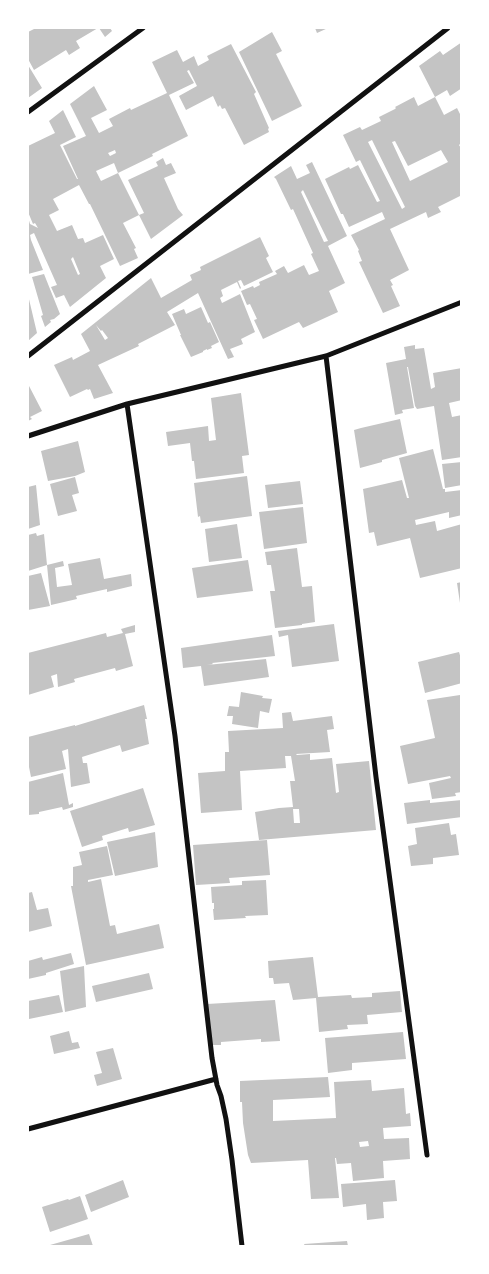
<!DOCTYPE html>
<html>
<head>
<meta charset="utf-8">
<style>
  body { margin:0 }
  #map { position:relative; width:489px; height:1274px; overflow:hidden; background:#fff; font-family:"Libre Baskerville",serif }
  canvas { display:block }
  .frame { position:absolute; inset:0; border:29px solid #fff; pointer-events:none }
</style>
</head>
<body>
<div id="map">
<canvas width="489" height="1274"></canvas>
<div class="frame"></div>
</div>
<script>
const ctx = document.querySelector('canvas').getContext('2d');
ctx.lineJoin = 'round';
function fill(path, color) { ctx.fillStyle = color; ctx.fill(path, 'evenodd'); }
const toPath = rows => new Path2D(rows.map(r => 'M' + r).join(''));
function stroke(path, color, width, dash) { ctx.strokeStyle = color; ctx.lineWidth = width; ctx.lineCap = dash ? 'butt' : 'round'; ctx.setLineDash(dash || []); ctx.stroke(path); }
fill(toPath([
  [36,28,98,28,76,41,80,48,69,55,66,50,34,70,28,59,28,32],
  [99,28,110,28,112,31,105,37],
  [315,28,328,28,317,33],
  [272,32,282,51,276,54,302,106,272,121,239,52],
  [462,42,462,88,450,96,447,90,435,97,419,66,440,51,443,55],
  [231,44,256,92,254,94,269,128,268,129,269,132,244,145,225,108,222,109,220,105,218,107,213,96,186,110,179,96,197,86,189,70,187,71,194,83,169,95,188,136,152,154,153,156,118,173,114,163,96,171,101,181,118,173,139,215,144,213,128,180,158,166,156,162,163,158,166,165,171,163,176,173,164,178,178,209,183,215,151,239,139,215,123,223,136,248,134,249,138,258,120,266,90,204,89,204,79,185,53,199,59,210,49,215,57,231,72,225,78,239,83,238,85,243,103,235,114,259,100,266,106,278,70,307,64,295,56,298,51,287,57,285,34,233,30,235,31,240,43,270,28,274,28,217,30,224,38,228,35,223,33,224,28,212,28,146,55,133,49,121,63,110,76,137,60,145,77,179,78,179,63,146,86,136,70,104,94,86,107,110,91,118,99,133,113,126,109,119,130,108,131,110,167,93,152,62,177,50,183,62,194,56,198,66,209,60,207,56],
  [115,150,116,153,110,156,108,153],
  [73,257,80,274,78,275,71,259],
  [28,65,42,88,28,98],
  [414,97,418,106,435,97,444,115,457,108,462,118,462,142,459,145,462,150,462,195,438,207,441,212,428,218,426,212,390,229,409,270,390,280,393,285,391,286,400,306,383,313,359,262,362,261,358,251,359,250,351,235,385,219,382,212,349,227,343,214,341,214,325,179,349,167,350,169,358,165,377,202,380,201,360,160,356,162,343,135,360,127,362,130,381,121,379,117,395,109,396,108,395,107],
  [372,140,405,207,402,209,368,142],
  [395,141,408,166,441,150,448,162,410,181,392,142],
  [312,162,347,236,328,246,345,283,329,291,338,312,303,328,299,322,263,339,254,320,257,319,250,304,247,305,241,291,253,286,254,288,260,285,259,282,277,274,275,271,284,266,288,273,304,265,309,275,319,271,311,254,313,253,293,209,291,210,276,179,274,177,291,166,297,179,310,173,306,165],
  [303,190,328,241,324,242,301,192],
  [260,237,269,256,266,258,273,272,244,286,241,280,238,281,241,288,240,289,237,282,221,290,223,296,220,298,222,303,240,294,255,332,241,339,243,344,230,349,234,357,228,359,198,293,167,312,175,325,138,344,139,346,98,365,113,393,94,399,90,389,88,390,87,389,70,397,54,365,72,357,73,360,90,351,81,334,151,278,161,298,192,280,190,275,201,270,200,267],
  [96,325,101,331,102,330,108,338,105,340],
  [44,274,60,314,54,319,50,320,51,322,45,327,41,316,43,315,32,277],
  [28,295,37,333,28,341],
  [201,307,208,323,210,322,219,342,211,346,212,348,207,350,207,349,203,351,203,352,191,357,180,335,181,335,172,314,184,309,186,314],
  [415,345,415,349,424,348,431,389,435,387,433,373,462,368,462,400,449,403,452,417,462,415,462,457,442,460,434,406,417,409,415,406,408,367,407,367,414,408,402,410,403,413,395,415,386,363,406,359,404,347],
  [28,384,42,411,30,417,32,419,28,421],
  [241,393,249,455,242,456,244,473,196,479,194,461,192,461,190,443,168,446,166,432,208,426,209,441,216,440,211,398],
  [400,419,407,453,382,460,382,462,360,468,354,430,361,428],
  [78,441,85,472,75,476,48,481,41,451],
  [433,449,443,489,445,489,445,492,462,490,462,515,449,518,449,512,415,520,416,525,435,521,437,531,462,524,462,568,420,578,410,538,377,546,374,532,369,533,363,489,402,480,407,498,409,498,399,458],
  [462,462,462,485,445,488,442,464],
  [247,476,252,516,201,523,200,516,198,517,194,483],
  [75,477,79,493,72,495,77,511,58,516,50,484],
  [300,481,303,504,268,508,265,485],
  [36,485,40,525,28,529,28,487],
  [303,507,307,543,264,549,259,512],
  [237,524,242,558,209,562,205,529],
  [36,533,37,536,44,534,47,565,63,561,64,566,55,568,57,587,72,585,68,564,100,558,104,579,131,574,132,586,107,592,107,589,76,596,77,599,51,605,47,565,28,571,28,535],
  [297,548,302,587,312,586,315,622,302,624,302,625,275,628,270,591,275,591,271,565,267,565,265,552],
  [248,560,253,591,197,598,192,568],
  [41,573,50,606,28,610,28,576],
  [462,582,462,603,460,603,457,583],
  [334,624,339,661,292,667,288,635,279,637,278,631],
  [135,625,135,632,125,634,133,666,116,671,115,668,74,679,75,682,58,687,57,674,51,676,54,687,28,695,28,653,106,633,107,637,123,633,121,629],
  [272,635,275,656,212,663,213,664,207,665,266,659,269,677,204,686,201,666,183,668,181,648],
  [459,652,462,662,462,683,425,693,418,662],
  [241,692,263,696,262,698,272,699,269,713,260,711,258,728,232,724,233,716,227,716,229,706,239,707],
  [460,695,462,702,462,792,455,793,456,796,432,799,429,783,451,778,450,776,408,784,400,746,435,738,427,700],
  [144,705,147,719,145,719,149,744,122,752,120,745,82,757,83,763,87,763,90,783,71,787,68,749,62,751,66,769,31,777,28,762,28,737,75,725,75,726],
  [291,712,293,721,332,716,334,729,327,730,330,752,296,754,297,755,310,754,310,760,332,758,336,793,339,792,336,764,369,761,376,830,259,840,255,812,279,808,293,807,290,781,295,781,291,756,285,756,286,768,240,771,242,810,201,813,198,773,225,771,225,752,229,752,228,731,283,728,282,713],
  [293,809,299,809,300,823,294,823],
  [63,773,69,805,73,803,73,807,63,810,62,807,39,812,39,814,28,815,28,782],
  [143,788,155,825,129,832,128,828,102,836,103,840,82,847,70,811],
  [430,800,430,803,462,800,462,817,407,824,404,803],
  [449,823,451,835,456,834,459,855,433,858,433,864,411,866,408,846,417,844,415,828],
  [155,832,158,867,115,876,107,842],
  [267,840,270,875,229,878,230,883,196,885,193,845],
  [107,846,113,875,88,880,88,882,101,879,110,926,115,925,117,934,159,924,164,948,86,965,71,886,73,886,73,867,82,865,79,852],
  [266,880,268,915,245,916,246,918,214,920,213,909,214,909,214,903,212,903,211,887,242,885,242,881],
  [32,892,37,910,48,908,52,926,28,932,28,893],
  [71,953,74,964,46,973,46,975,28,979,28,961,42,957,43,960],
  [313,957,318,997,351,995,352,998,372,997,372,993,400,991,402,1012,367,1015,368,1024,347,1025,348,1029,319,1032,316,998,293,1000,289,983,274,984,273,978,269,978,268,961],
  [84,966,86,1007,65,1012,60,971],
  [149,973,153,989,96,1002,92,986],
  [59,995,63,1012,29,1019,28,1001],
  [275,1000,280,1041,261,1042,261,1039,221,1042,221,1045,212,1045,207,1004],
  [69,1031,72,1043,78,1042,80,1048,54,1054,50,1036],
  [403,1032,406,1059,352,1063,352,1070,328,1073,325,1038],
  [113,1048,122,1079,97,1086,94,1075,102,1073,96,1052],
  [328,1077,330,1097,273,1100,273,1121,336,1118,334,1082,371,1080,372,1091,404,1088,406,1114,410,1113,411,1126,383,1128,384,1139,409,1138,410,1159,383,1161,384,1178,353,1181,351,1163,337,1164,336,1158,335,1158,339,1198,311,1199,308,1160,251,1163,248,1155,243,1123,242,1102,240,1102,240,1081],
  [368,1141,369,1146,360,1147,359,1142],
  [123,1180,129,1197,91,1212,85,1195],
  [395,1180,397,1201,383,1202,384,1218,367,1220,366,1204,343,1207,341,1184],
  [80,1196,88,1219,50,1232,42,1207,68,1199,69,1200],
  [89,1234,93,1246,50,1246,50,1245],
  [347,1241,348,1246,305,1246,304,1244]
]), '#c4c4c4');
stroke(toPath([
  [28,112,143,28],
  [28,356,448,28],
  [326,356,376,777,427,1155],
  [127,404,175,736,212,1058,217,1085,221,1096,226,1119,232,1160,242,1246],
  [28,436,127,404,326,356,462,302],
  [28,1129,216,1079]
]), '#111', 5);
</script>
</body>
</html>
